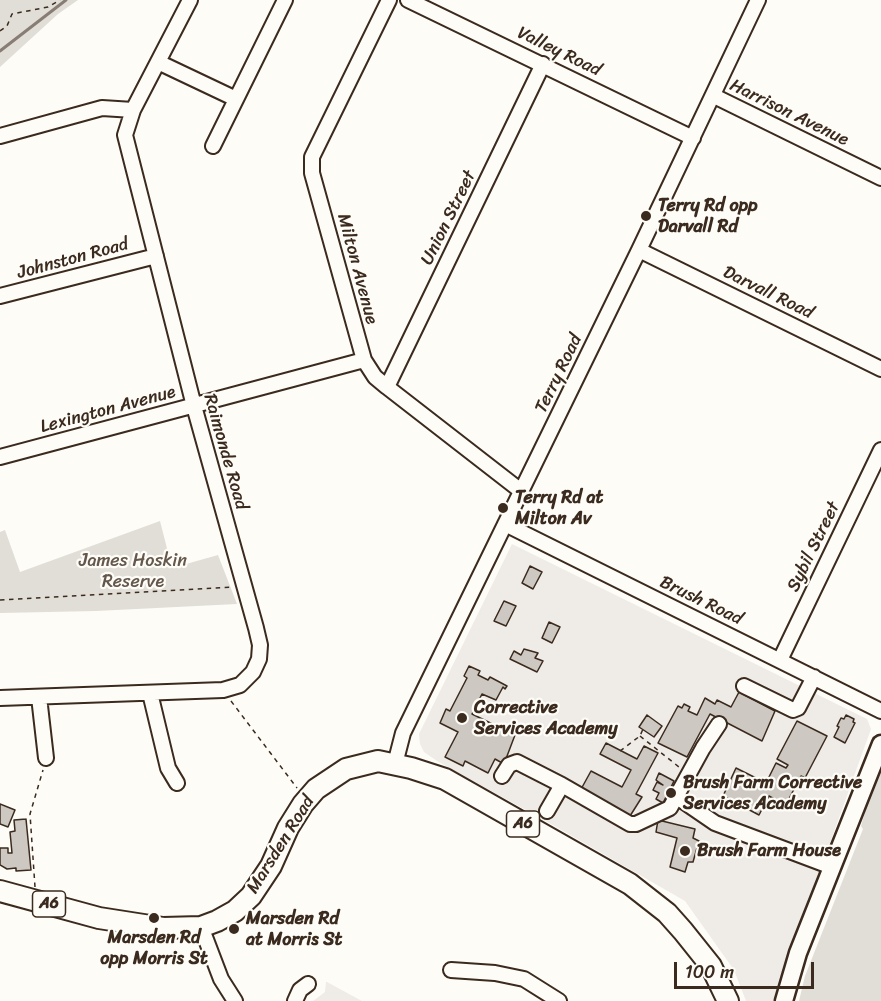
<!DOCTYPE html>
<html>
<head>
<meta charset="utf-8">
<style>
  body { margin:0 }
  #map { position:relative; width:881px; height:1001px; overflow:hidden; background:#fdfcf7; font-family:Sriracha,sans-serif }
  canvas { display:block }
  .scale { position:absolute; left:674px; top:962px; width:140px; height:27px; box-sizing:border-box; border:3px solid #3b2a1e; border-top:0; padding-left:8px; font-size:18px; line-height:21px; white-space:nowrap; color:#3b2a1e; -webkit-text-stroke:4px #fdfcf7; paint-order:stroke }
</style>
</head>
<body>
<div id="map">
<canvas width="881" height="1001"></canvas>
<div class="scale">100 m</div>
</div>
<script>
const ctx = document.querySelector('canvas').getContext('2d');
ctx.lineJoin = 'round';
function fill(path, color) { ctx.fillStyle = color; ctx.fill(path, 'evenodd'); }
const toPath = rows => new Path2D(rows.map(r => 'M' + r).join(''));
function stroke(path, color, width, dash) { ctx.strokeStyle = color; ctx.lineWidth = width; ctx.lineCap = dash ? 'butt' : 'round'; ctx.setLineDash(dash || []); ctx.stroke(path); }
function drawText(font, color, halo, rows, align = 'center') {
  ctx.font = font + ' Sriracha,sans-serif'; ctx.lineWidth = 4.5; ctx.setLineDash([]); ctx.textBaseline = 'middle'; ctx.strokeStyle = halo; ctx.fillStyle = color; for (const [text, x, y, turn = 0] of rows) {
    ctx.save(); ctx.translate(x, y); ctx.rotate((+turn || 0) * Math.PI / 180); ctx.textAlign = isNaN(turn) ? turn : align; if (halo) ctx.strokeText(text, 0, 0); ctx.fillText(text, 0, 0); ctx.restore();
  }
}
fill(toPath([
  [512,544,867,719,871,729,773,1001,746,1001,734,970,685,901,551,824,437,761,424,752,420,744,419,734],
  [326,982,327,982,362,1001,313,1001,325,992]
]), '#efece7');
fill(toPath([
  [0,0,78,0,58,14,0,67],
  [160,521,172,568,218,555,237,604,96,611,0,613,0,532,5,530,20,572],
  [881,757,881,1001,799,1001,805,976,863,829,861,826]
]), '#e1ded7');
stroke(toPath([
  [0,51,66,0]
]), '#887d74', 3);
const building = toPath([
  [530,566,542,572,533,589,522,583,530,566],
  [504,601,516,606,506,626,494,621,504,601],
  [549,622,560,627,552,643,542,638,549,622],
  [524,649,538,653,535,658,543,661,537,672,510,659,514,651,521,655,524,649],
  [469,666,480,671,478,675,488,680,490,677,507,686,505,689,503,687,496,700,482,694,472,714,515,735,504,764,495,759,488,773,465,761,463,766,445,757,458,732,440,723,446,709,450,711,467,678,464,676,469,666],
  [739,692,775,711,762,741,710,714,687,757,658,743,678,706,682,708,684,704,690,707,688,711,697,715,705,698,715,704,717,700,731,707,739,692],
  [647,715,662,726,654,737,639,727,647,715],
  [846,715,854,719,853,722,855,723,845,743,834,737,839,727,837,726,841,718,844,719,846,715],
  [797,721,827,736,805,778,801,776,783,810,773,805,776,800,769,796,759,815,723,796,736,768,766,783,776,763,786,768,788,765,777,759,797,721],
  [606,743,637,759,644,746,658,753,636,794,642,797,630,816,580,791,591,771,622,787,631,770,600,754,606,743],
  [659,773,674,781,663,803,656,799,659,793,653,790,657,782,663,785,656,780,659,773],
  [0,804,15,810,8,827,0,824,0,804],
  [26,819,31,870,16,871,16,868,7,869,0,865,0,848,8,848,8,853,12,853,10,832,15,831,14,820,26,819],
  [658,820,695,829,693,838,699,841,693,862,688,862,685,872,670,867,677,838,656,832,658,820]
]);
fill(building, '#cdc8c2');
stroke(building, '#3b2a1e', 1.5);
const minor = toPath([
  [389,0,312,157,312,173,364,360,375,377,387,387,521,491],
  [408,0,693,138],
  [158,62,236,99],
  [714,96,881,178],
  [0,136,102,108,133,110],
  [213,146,285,0],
  [639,250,881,369],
  [0,296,156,256],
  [387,387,543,64],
  [0,457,364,360],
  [505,524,881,711],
  [780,660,881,450],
  [744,686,793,710,798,708,814,677],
  [150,693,168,768,177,783],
  [39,697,46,758],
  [0,698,223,690,240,685,253,672,259,659,260,645,256,628,194,406,125,135,133,110,190,0],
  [395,764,403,733,639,250,758,0],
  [502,776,509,765,517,762,562,785,630,824,636,824,670,808,703,748,719,724],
  [677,797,715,823,832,867],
  [547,811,562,785],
  [205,937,221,979,235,1001],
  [451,970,495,973,524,979,559,1001],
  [295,1001,300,990,308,984]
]);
const major = toPath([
  [784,1001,798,953,881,744]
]);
const highway = toPath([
  [0,891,99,918,163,928,201,927,217,921,235,911,251,896,271,866,288,828,303,804,316,789,346,769,378,761,411,768,445,779,630,884,667,913,683,931,711,966,728,1001]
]);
stroke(minor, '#3b2a1e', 18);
stroke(major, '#3b2a1e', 21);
stroke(highway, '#3b2a1e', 24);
stroke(toPath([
  [0,31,7,26,12,14,48,7,60,0],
  [0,600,233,587],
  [231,701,297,788],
  [640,736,679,767],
  [620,751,640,736,643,729],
  [35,887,30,814,43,770]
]), '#3b2a1e', 1.5, [4.5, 4.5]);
stroke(minor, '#fdfcf7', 14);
stroke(major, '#fdfcf7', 16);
stroke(highway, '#fdfcf7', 20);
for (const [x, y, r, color] of [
  [646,216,6,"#3b2a1e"],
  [503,508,6,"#3b2a1e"],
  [462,718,6,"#3b2a1e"],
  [671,793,6,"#3b2a1e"],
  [685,851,6,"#3b2a1e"],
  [154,918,6,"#3b2a1e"],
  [234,929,6,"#3b2a1e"]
]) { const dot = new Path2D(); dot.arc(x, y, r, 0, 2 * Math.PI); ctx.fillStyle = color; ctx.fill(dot); stroke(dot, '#fdfcf7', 2); }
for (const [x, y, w] of [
  [523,824,33],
  [49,904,33]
]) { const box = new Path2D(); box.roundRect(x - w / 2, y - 13, w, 26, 4.5); ctx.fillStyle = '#fdfcf7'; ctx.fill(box); stroke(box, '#3b2a1e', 1.5); }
drawText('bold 16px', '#3b2a1e', null, [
  ["A6",523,824],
  ["A6",49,904]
]);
drawText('18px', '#3b2a1e', '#fdfcf7', [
  ["Valley Road",559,52,26],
  ["Harrison Avenue",789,113,26],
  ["Union Street",449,218,-64],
  ["Johnston Road",73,259,-15],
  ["Milton Avenue",357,269,75],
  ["Darvall Road",768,293,26],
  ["Terry Road",559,374,-64],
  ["Lexington Avenue",108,410,-15],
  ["Raimonde Road",225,452,74],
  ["Sybil Street",814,547,-64],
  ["Brush Road",701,601,26],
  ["Marsden Road",281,845,-58]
]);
drawText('bold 18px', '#3b2a1e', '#fdfcf7', [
  ["Terry Rd opp",658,206],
  ["Darvall Rd",658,227],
  ["Terry Rd at",515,498],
  ["Milton Av",515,519],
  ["Corrective",474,708],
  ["Services Academy",474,729],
  ["Brush Farm Corrective",683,783],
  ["Services Academy",683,804],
  ["Brush Farm House",697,851],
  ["Marsden Rd",246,919],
  ["at Morris St",246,940],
  ["Marsden Rd",154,938,"center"],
  ["opp Morris St",154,959,"center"]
], 'left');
drawText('18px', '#64574c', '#fdfcf7', [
  ["James Hoskin",133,561],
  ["Reserve",133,582]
]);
</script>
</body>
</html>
